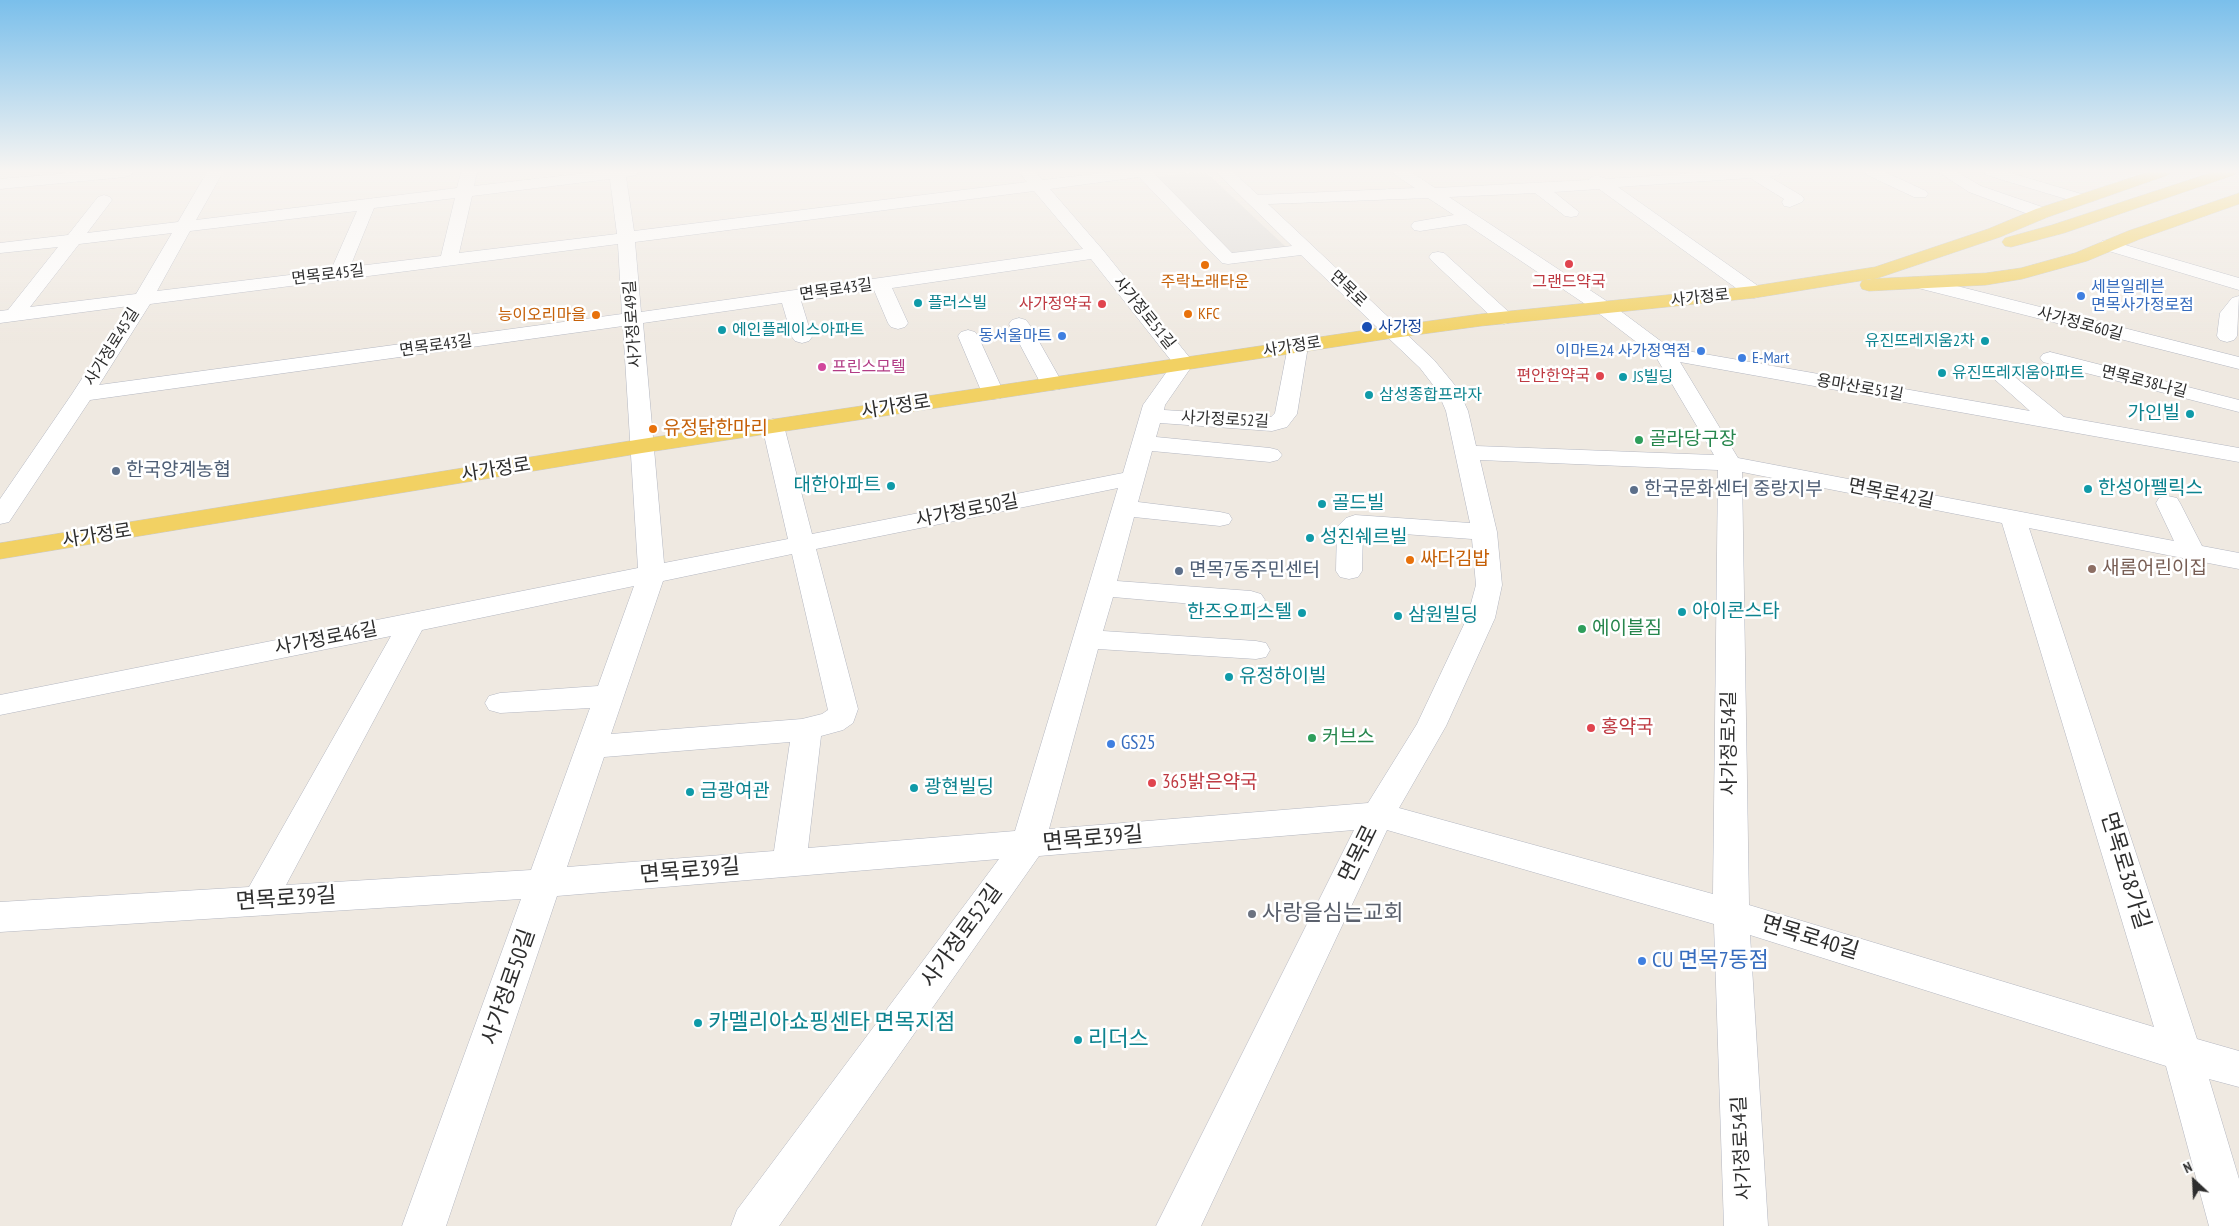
<!DOCTYPE html>
<html>
<head>
<meta charset="utf-8">
<style>
  body { margin:0 }
  #map { position:relative; width:2239px; height:1226px; overflow:hidden; background:#efe9e1; font-family:"PT Sans Narrow",sans-serif }
  canvas { display:block }
  .north { position:absolute; left:2169px; top:1156px; width:50px; height:50px; -webkit-text-stroke:4px #fff; paint-order:stroke; rotate:335deg; font-size:14px; font-weight:700; line-height:20px; text-align:center; color:#2e2e2e }
  .north::after { content:''; display:block; margin:auto; width:18px; height:22px; background:#2e2e2e; clip-path:polygon(50% 0,100% 100%,50% 72%,0 100%) }
</style>
</head>
<body>
<div id="map">
<canvas width="2239" height="1226"></canvas>
<div class="north">N</div>
</div>
<script>
const ctx = document.querySelector('canvas').getContext('2d');
ctx.lineJoin = 'round';
function fill(path, color) { ctx.fillStyle = color; ctx.fill(path, 'evenodd'); }
const toPath = rows => new Path2D(rows.map(r => 'M' + r).join(''));
function stroke(path, color, width, dash) { ctx.strokeStyle = color; ctx.lineWidth = width; ctx.lineCap = dash ? 'butt' : 'round'; ctx.setLineDash(dash || []); ctx.stroke(path); }
function drawText(font, color, halo, rows, align = 'center') {
  ctx.font = font + ' "PT Sans Narrow","Noto Sans KR",sans-serif'; ctx.lineWidth = 5; ctx.setLineDash([]); ctx.textBaseline = 'middle'; ctx.strokeStyle = halo; ctx.fillStyle = color; for (const [text, x, y, turn = 0] of rows) {
    ctx.save(); ctx.translate(x, y); ctx.rotate((+turn || 0) * Math.PI / 180); ctx.textAlign = isNaN(turn) ? turn : align; if (halo) ctx.strokeText(text, 0, 0); ctx.fillText(text, 0, 0); ctx.restore();
  }
}
fill(toPath([
  [1192,172,1206,172,1288,249,1228,258,1151,177]
]), '#dfdcd8');
const minor = toPath([
  [79,172,133,172,131,175,125,177,0,189,0,179,79,172],
  [207,172,223,172,196,220,457,188,461,172,477,172,474,186,594,172,638,172,636,175,626,177,634,231,1027,182,1019,172,1035,172,1043,180,1110,172,1153,172,1232,253,1292,246,1216,172,1233,172,1258,195,1415,188,1395,175,1393,172,1411,172,1435,188,1589,180,1591,177,1597,175,1606,179,1709,172,1781,172,1779,175,1770,177,1802,196,1804,199,1802,202,1790,207,1784,206,1782,202,1784,199,1750,178,1618,187,1761,288,1763,292,1761,296,1754,298,1747,296,1599,189,1554,192,1579,212,1577,216,1571,217,1565,216,1535,193,1449,197,1611,304,1670,348,2030,411,1992,377,1996,373,2003,371,2010,373,2064,417,2239,448,2239,462,1680,362,1738,458,2174,541,2156,503,2159,498,2168,496,2177,498,2180,503,2202,546,2239,553,2239,569,2029,528,2197,1039,2239,1051,2239,1087,2209,1079,2239,1179,2239,1226,2209,1226,2166,1066,1750,935,1768,1226,1724,1226,1714,924,1387,830,1201,1226,1156,1226,1354,830,1039,856,779,1226,731,1226,737,1210,999,859,557,896,446,1226,402,1226,521,899,0,932,0,902,249,887,391,636,0,715,0,695,638,568,623,326,90,400,9,522,0,524,0,499,72,394,129,306,0,323,0,311,8,310,58,247,0,253,0,243,68,235,98,197,104,195,110,197,112,200,87,233,178,222,207,172],
  [1139,177,1222,263,1228,264,1301,255,1420,368,1437,390,1446,411,1470,523,1355,515,1346,518,1337,527,1336,571,1340,577,1349,579,1358,577,1362,571,1363,531,1472,539,1476,585,1467,618,1417,724,1368,803,1049,829,1098,649,1256,659,1266,657,1270,650,1266,643,1256,641,1103,631,1113,597,1251,609,1261,606,1265,600,1261,594,1251,591,1117,581,1134,517,1220,526,1229,524,1232,519,1229,514,1220,512,1138,502,1152,451,1270,462,1278,460,1282,455,1278,450,1270,448,1156,437,1160,423,1272,431,1287,427,1297,414,1308,346,1305,342,1298,340,1291,342,1288,346,1275,413,1271,417,1164,410,1165,405,1194,363,1102,249,1050,189,1139,177],
  [610,179,617,234,459,253,472,196,610,179],
  [1034,191,1083,249,641,312,635,242,1034,191],
  [455,198,441,256,350,267,374,208,455,198],
  [1428,198,1454,215,1414,222,1411,226,1414,230,1420,231,1466,224,1597,312,1656,357,1714,455,1476,446,1468,411,1458,389,1434,360,1268,204,1428,198],
  [357,211,331,270,157,291,190,231,357,211],
  [172,233,136,294,30,307,79,244,172,233],
  [618,244,622,314,99,385,150,304,618,244],
  [1091,259,1173,363,1143,405,1123,473,812,534,784,426,781,421,773,419,765,421,762,426,788,539,664,563,643,323,782,303,792,337,795,341,802,343,809,341,812,337,801,301,874,290,888,323,891,327,898,329,905,327,908,323,892,288,1091,259],
  [1480,460,1718,470,1713,894,1399,808,1446,726,1495,618,1502,585,1497,532,1480,460],
  [1742,472,2002,523,2154,1027,1749,905,1742,472],
  [1118,488,1015,831,808,848,821,736,843,730,853,723,858,709,816,549,1118,488],
  [792,554,828,710,822,714,802,719,611,734,663,581,792,554],
  [634,586,598,686,500,693,489,696,485,703,489,710,500,713,590,708,531,870,286,885,422,630,634,586],
  [790,742,774,851,567,867,604,757,790,742],
  [1865,172,1885,172,1926,191,1928,194,1926,197,1914,197,1867,175,1865,172],
  [1938,172,1957,172,1981,186,2048,209,2050,213,2048,217,2042,218,2036,217,1969,192,1938,172],
  [1984,172,2008,172,2088,196,2090,199,2088,202,2076,202,1986,175,1984,172],
  [2108,240,2239,278,2239,290,2102,249,2099,245,2102,241,2108,240],
  [1438,252,1444,253,1511,314,1514,318,1511,322,1504,324,1497,322,1432,261,1429,257,1432,253,1438,252],
  [1921,277,2239,357,2239,369,1914,287,1912,283,1914,279,1921,277],
  [2239,296,2237,336,2234,340,2227,342,2220,340,2217,336,2220,313,2232,298,2239,296],
  [1019,318,1026,320,1029,324,1063,384,1060,389,1052,390,1044,389,1041,384,1009,324,1012,320,1019,318],
  [968,330,975,332,978,336,1004,393,1001,398,993,399,985,398,982,393,958,336,961,332,968,330],
  [2050,352,2239,400,2239,412,2043,362,2040,358,2043,354,2050,352]
]);
const major = toPath([
  [2148,172,2170,172,2168,175,2048,217,2000,237,1878,278,1754,298,1481,326,1393,338,642,453,0,559,0,543,642,439,1393,326,1481,314,1754,286,1875,267,1988,229,2036,209,2148,172],
  [2213,172,2236,172,2234,175,2064,233,2011,247,2005,246,2002,242,2005,238,2052,225,2213,172],
  [2239,193,2239,204,2140,239,2087,261,2022,279,1986,285,1869,291,1862,289,1860,285,1862,281,1869,279,1986,273,2021,268,2075,253,2128,231,2239,193]
]);
stroke(minor, '#b4b7c1', 1);
stroke(major, '#c9c9c9', 1);
fill(minor, '#fff');
fill(major, '#f2d163');
const sky = ctx.createLinearGradient(0, 0, 0, 343);
sky.addColorStop(0, '#7abfeb');
sky.addColorStop(0.5, '#f8f5f2');
sky.addColorStop(1, '#f8f5f200');
ctx.fillStyle = sky;
ctx.fillRect(0, 0, 2239, 343);
for (const [x, y, r, color] of [
  [1569,264,5,"#e0444e"],
  [1205,265,5,"#e8710a"],
  [2081,296,5,"#3f7fe0"],
  [918,303,5,"#0f9aa8"],
  [1102,304,5,"#e0444e"],
  [1188,314,5,"#e8710a"],
  [596,315,5,"#e8710a"],
  [1367,327,6,"#1a4fb4"],
  [722,330,5,"#0f9aa8"],
  [1062,336,5,"#3f7fe0"],
  [1985,341,5,"#0f9aa8"],
  [1701,351,5,"#3f7fe0"],
  [1742,358,5,"#3f7fe0"],
  [822,367,5,"#d1479c"],
  [1942,373,5,"#0f9aa8"],
  [1600,376,5,"#e0444e"],
  [1623,377,5,"#0f9aa8"],
  [1369,395,5,"#0f9aa8"],
  [2190,414,5,"#0f9aa8"],
  [653,429,5,"#e8710a"],
  [1639,440,5,"#2e9e5b"],
  [116,471,5,"#5c6f8a"],
  [891,486,5,"#0f9aa8"],
  [2088,489,5,"#0f9aa8"],
  [1634,490,5,"#5c6f8a"],
  [1322,504,5,"#0f9aa8"],
  [1310,538,5,"#0f9aa8"],
  [1410,560,5,"#e8710a"],
  [2092,569,5,"#8d6e63"],
  [1179,571,5,"#5c6f8a"],
  [1682,612,5,"#0f9aa8"],
  [1302,613,5,"#0f9aa8"],
  [1398,616,5,"#0f9aa8"],
  [1582,629,5,"#2e9e5b"],
  [1229,677,5,"#0f9aa8"],
  [1591,728,5,"#e0444e"],
  [1312,738,5,"#2e9e5b"],
  [1111,744,5,"#3f7fe0"],
  [1152,783,5,"#e0444e"],
  [914,788,5,"#0f9aa8"],
  [690,792,5,"#0f9aa8"],
  [1252,914,5,"#6b7280"],
  [1642,961,5,"#3f7fe0"],
  [698,1023,5,"#0f9aa8"],
  [1078,1040,5,"#0f9aa8"]
]) { const dot = new Path2D(); dot.arc(x, y, r, 0, 2 * Math.PI); ctx.fillStyle = color; ctx.fill(dot); stroke(dot, '#fff', 2); }
drawText('16px', '#2e2e2e', '#fff', [
  ["면목로45길",328,275,-7],
  ["면목로",1348,289,44],
  ["면목로43길",836,290,-8],
  ["사가정로",1700,298,-6],
  ["사가정로51길",1144,313,51],
  ["사가정로49길",633,324,-94],
  ["사가정로60길",2080,324,15],
  ["면목로43길",436,346,-8],
  ["사가정로45길",112,347,-58],
  ["사가정로",1292,347,-9],
  ["면목로38나길",2144,382,14],
  ["용마산로51길",1860,388,10],
  ["사가정로52길",1225,420,3]
]);
drawText('16px', '#c56008', '#fff', [
  ["주락노래타운",1205,282],
  ["KFC",1198,314,"left"],
  ["능이오리마을",586,315,"right"]
]);
drawText('16px', '#be3a42', '#fff', [
  ["그랜드약국",1569,282,"center"],
  ["사가정약국",1092,304],
  ["편안한약국",1590,376]
], 'right');
drawText('16px', '#366cbe', '#fff', [
  ["세븐일레븐",2091,287],
  ["면목사가정로점",2091,305],
  ["동서울마트",1052,336,"right"],
  ["이마트24 사가정역점",1691,351,"right"],
  ["E-Mart",1752,358]
], 'left');
drawText('16px', '#0d838f', '#fff', [
  ["플러스빌",928,303],
  ["에인플레이스아파트",732,330],
  ["유진뜨레지움2차",1975,341,"right"],
  ["유진뜨레지움아파트",1952,373],
  ["JS빌딩",1633,377],
  ["삼성종합프라자",1379,395]
], 'left');
drawText('16px', '#164399', '#fff', [
  ["사가정",1378,327]
], 'left');
drawText('16px', '#b23c85', '#fff', [
  ["프린스모텔",832,367]
], 'left');
drawText('19px', '#2e2e2e', '#fff', [
  ["사가정로",896,407,-9],
  ["사가정로",496,470,-9],
  ["면목로42길",1891,494,11],
  ["사가정로50길",967,511,-11],
  ["사가정로",97,536,-9],
  ["사가정로46길",326,639,-11],
  ["사가정로54길",1730,743,-90],
  ["사가정로54길",1742,1148,-93]
]);
drawText('19px', '#0d838f', '#fff', [
  ["가인빌",2180,414,"right"],
  ["대한아파트",881,486,"right"],
  ["한성아펠릭스",2098,489],
  ["골드빌",1332,504],
  ["성진쉐르빌",1320,538],
  ["아이콘스타",1692,612],
  ["한즈오피스텔",1292,613,"right"],
  ["삼원빌딩",1408,616],
  ["유정하이빌",1239,677],
  ["광현빌딩",924,788],
  ["금광여관",700,792]
], 'left');
drawText('19px', '#c56008', '#fff', [
  ["유정닭한마리",663,429],
  ["싸다김밥",1420,560]
], 'left');
drawText('19px', '#27864d', '#fff', [
  ["골라당구장",1649,440],
  ["에이블짐",1592,629],
  ["커브스",1322,738]
], 'left');
drawText('19px', '#4e5e75', '#fff', [
  ["한국양계농협",126,471],
  ["한국문화센터 중랑지부",1644,490],
  ["면목7동주민센터",1189,571]
], 'left');
drawText('19px', '#785e54', '#fff', [
  ["새롬어린이집",2102,569]
], 'left');
drawText('19px', '#be3a42', '#fff', [
  ["홍약국",1601,728],
  ["365밝은약국",1162,783]
], 'left');
drawText('19px', '#366cbe', '#fff', [
  ["GS25",1121,744]
], 'left');
drawText('22px', '#2e2e2e', '#fff', [
  ["면목로39길",1093,839,-5],
  ["면목로",1359,854,-64],
  ["면목로39길",690,871,-5],
  ["면목로38가길",2125,871,73],
  ["면목로39길",286,899,-4],
  ["사가정로52길",962,936,-54],
  ["면목로40길",1810,938,17],
  ["사가정로50길",509,987,-71]
]);
drawText('22px', '#5b616d', '#fff', [
  ["사랑을심는교회",1262,914]
], 'left');
drawText('22px', '#366cbe', '#fff', [
  ["CU 면목7동점",1652,961]
], 'left');
drawText('22px', '#0d838f', '#fff', [
  ["카멜리아쇼핑센타 면목지점",708,1023],
  ["리더스",1088,1040]
], 'left');
</script>
</body>
</html>
